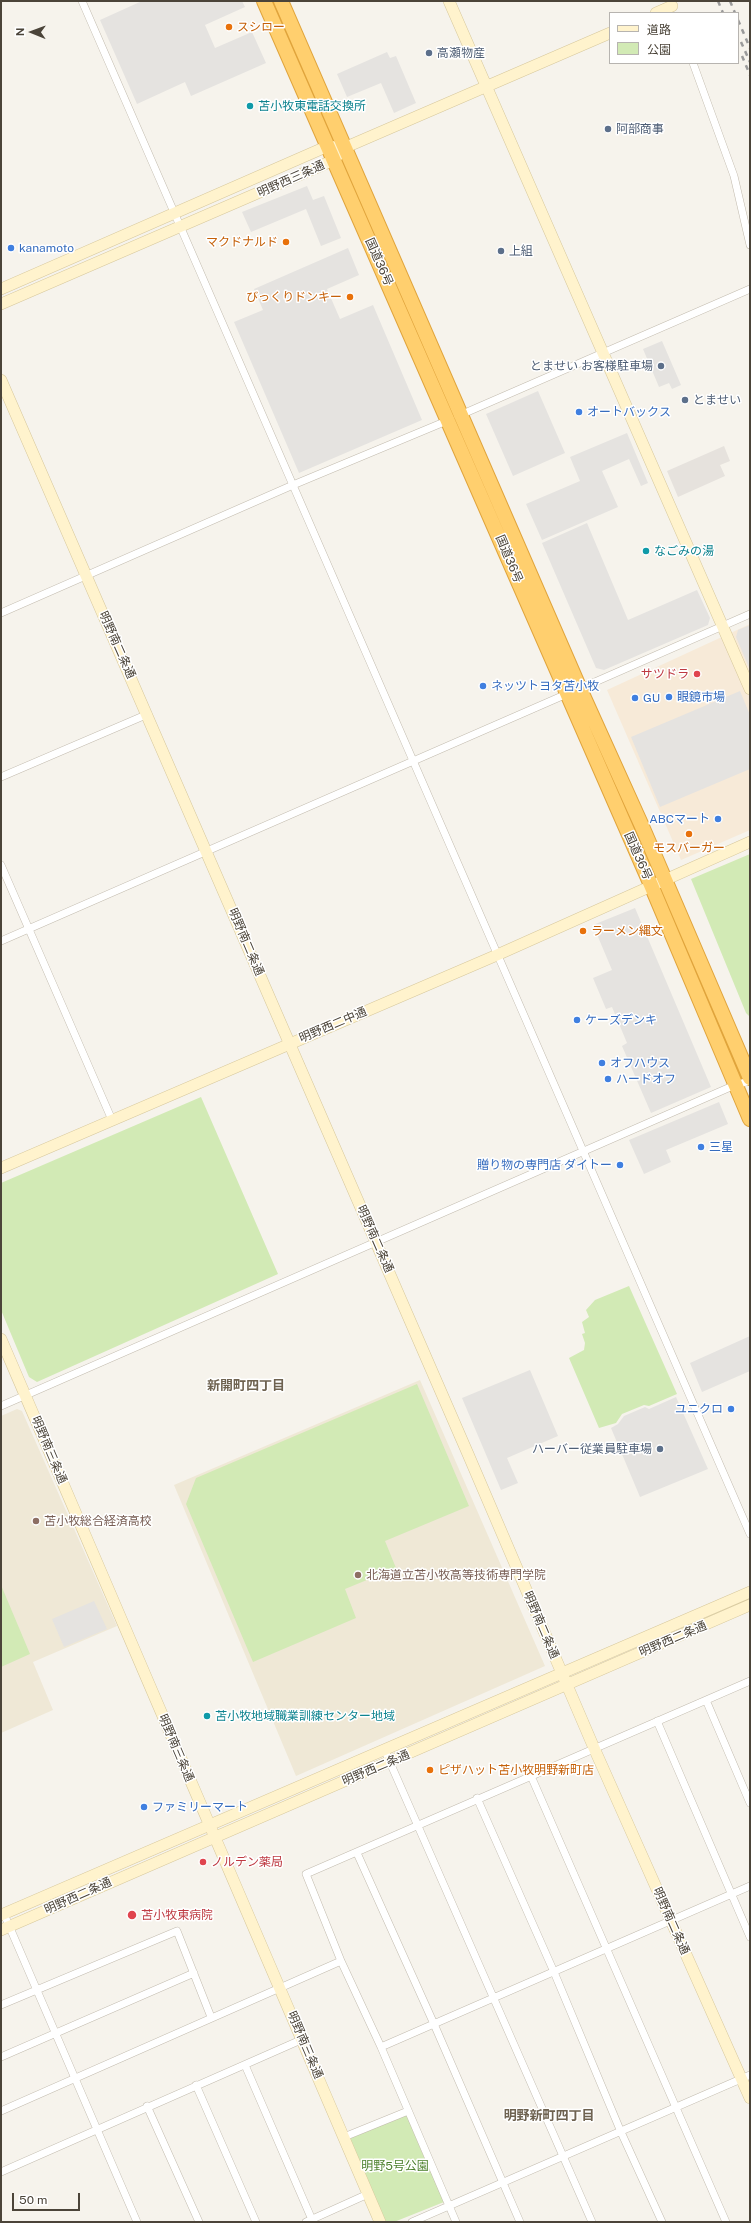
<!DOCTYPE html>
<html>
<head>
<meta charset="utf-8">
<style>
  body { margin:0 }
  #map { position:relative; width:751px; height:2223px; overflow:hidden; background:#f6f3ec; font-family:"Public Sans","Noto Sans JP",sans-serif }
  canvas { display:block }
  .frame { position:absolute; inset:0; border:2px solid #4b4439; pointer-events:none }
  .legend { position:absolute; left:609px; top:12px; width:130px; height:52px; box-sizing:border-box; background:#fff; border:1px solid #b7b4b0; margin:0; padding:5px 7px; list-style:none; font-size:12px; color:#4b4439 }
  .legend li { display:flex; align-items:center; gap:8px; height:20px }
  .legend b { width:20px; border:1px solid #b7b4b0 }
  .north { position:absolute; left:12px; top:12px; width:40px; height:40px; -webkit-text-stroke:3px #fff; paint-order:stroke; rotate:271deg; font-size:11px; font-weight:700; line-height:16px; text-align:center; color:#4b4439 }
  .north::after { content:''; display:block; margin:auto; width:14px; height:18px; background:#4b4439; clip-path:polygon(50% 0,100% 100%,50% 72%,0 100%) }
  .scale { position:absolute; left:12px; top:2193px; width:68px; height:18px; box-sizing:border-box; border:2px solid #4b4439; border-top:0; padding-left:5px; font-size:12px; line-height:14px; white-space:nowrap; color:#4b4439; -webkit-text-stroke:3px #fff; paint-order:stroke }
</style>
</head>
<body>
<div id="map">
<canvas width="751" height="2223"></canvas>
<div class="frame"></div>
<ul class="legend">
<li><b style="height:5px;background:#fff3cd"></b>道路</li>
<li><b style="height:11px;background:#d2eab5"></b>公園</li>
</ul>
<div class="north">N</div>
<div class="scale">50 m</div>
</div>
<script>
const ctx = document.querySelector('canvas').getContext('2d');
ctx.lineJoin = 'round';
function fill(path, color) { ctx.fillStyle = color; ctx.fill(path, 'evenodd'); }
const toPath = rows => new Path2D(rows.map(r => 'M' + r).join(''));
function stroke(path, color, width, dash) { ctx.strokeStyle = color; ctx.lineWidth = width; ctx.lineCap = dash ? 'butt' : 'round'; ctx.setLineDash(dash || []); ctx.stroke(path); }
function drawText(font, color, halo, rows, align = 'center') {
  ctx.font = font + ' "Public Sans","Noto Sans JP",sans-serif'; ctx.lineWidth = 3; ctx.setLineDash([]); ctx.textBaseline = 'middle'; ctx.strokeStyle = halo; ctx.fillStyle = color; for (const [text, x, y, turn = 0] of rows) {
    ctx.save(); ctx.translate(x, y); ctx.rotate((+turn || 0) * Math.PI / 180); ctx.textAlign = isNaN(turn) ? turn : align; if (halo) ctx.strokeText(text, 0, 0); ctx.fillText(text, 0, 0); ctx.restore();
  }
}
fill(toPath([
  [750,624,750,830,681,860,607,690]
]), '#f7ead8');
fill(toPath([
  [724,446,730,461,720,465,725,476,678,497,667,471]
]), '#e6e2dd');
fill(toPath([
  [420,1380,545,1666,296,1776,174,1485],
  [17,1409,22,1411,117,1626,33,1662,53,1710,1,1733,1,1416]
]), '#efe8d6');
fill(toPath([
  [750,854,750,1017,746,1013,691,879],
  [201,1097,278,1274,37,1382,29,1377,1,1310,1,1183],
  [629,1286,677,1394,649,1406,644,1405,622,1414,616,1423,599,1428,569,1358,584,1350,585,1343,582,1334,585,1333,582,1322,589,1317,586,1310,595,1300],
  [417,1384,469,1506,385,1541,396,1568,345,1589,356,1618,253,1662,186,1504,196,1478],
  [1,1585,30,1654,1,1667],
  [406,2114,444,2202,394,2222,385,2222,349,2139]
]), '#d2eab5');
fill(toPath([
  [142,1,242,1,245,7,205,25,215,48,252,32,266,63,191,96,185,82,137,104,100,20],
  [387,52,390,58,396,56,416,103,394,113,381,83,347,97,337,74],
  [307,186,313,200,324,196,341,238,321,246,306,209,251,232,242,212],
  [348,248,359,275,327,289,340,319,373,305,422,420,299,473,234,322,263,310,254,289],
  [662,341,681,385,672,389,669,383,659,387,643,349],
  [538,391,565,453,513,476,486,414],
  [627,433,648,483,641,486,629,459,602,471,618,507,542,540,526,504,580,481,570,457],
  [587,523,628,620,697,590,710,618,708,625,604,670,596,668,542,543],
  [750,625,750,670,736,637,738,630],
  [740,691,750,715,750,769,660,807,631,737],
  [635,908,711,1087,651,1113,622,1046,627,1043,612,1007,606,1009,593,978,612,970,593,925],
  [719,1102,728,1124,666,1150,671,1162,644,1174,629,1140],
  [750,1336,750,1371,702,1392,690,1363],
  [530,1370,558,1436,507,1458,518,1483,501,1490,462,1398],
  [676,1397,708,1469,640,1497,611,1428,618,1424,624,1416,645,1407,649,1409],
  [94,1601,107,1629,64,1647,52,1619]
]), '#e5e3e0');
const street = toPath([
  [82,1,750,1534],
  [693,63,734,176,750,245],
  [458,416,750,289],
  [1,613,293,485,449,420],
  [579,689,750,614],
  [1,777,148,714],
  [1,865,112,1120],
  [1,941,569,693],
  [1,1406,735,1085,750,1081],
  [706,1700,750,1803],
  [657,1721,750,1937],
  [385,1751,592,2222],
  [531,1776,726,2222],
  [477,1798,554,1972,621,2132,662,2222],
  [357,1853,434,2024,520,2222],
  [4,1914,137,2222],
  [1,2005,177,1931,211,2017],
  [381,2047,750,1886],
  [1,2057,194,1973],
  [245,2065,313,2222],
  [196,2085,256,2222],
  [147,2106,199,2222],
  [1,2111,341,1961],
  [344,2137,408,2111],
  [1,2172,303,2039],
  [306,2222,368,2194],
  [412,2222,750,2075],
  [456,2222,381,2047,341,1961,306,1874,750,1681]
]);
const secondary = toPath([
  [449,1,750,689],
  [656,13,672,6],
  [1,289,328,146,335,147],
  [1,304,334,160,344,148,610,33],
  [1,380,468,1454,594,1748,750,2098],
  [1,1168,497,955,750,842],
  [1,1339,380,2222],
  [1,1915,750,1592],
  [1,1930,750,1605]
]);
const highway = toPath([
  [264,1,651,885,750,1119],
  [281,1,580,689,641,824,750,1078]
]);
stroke(street, '#c2bbae', 8);
stroke(secondary, '#d6c79b', 12);
stroke(highway, '#e0a43c', 16);
stroke(street, '#fff', 7);
stroke(secondary, '#fff3cd', 11);
stroke(highway, '#ffcf6e', 14);
stroke(toPath([
  [718,1,723,13],
  [730,1,735,13],
  [738,20,750,48],
  [741,42,750,62],
  [742,56,750,75]
]), '#9a9a9a', 2.5, [5, 5]);
for (const [x, y, r, color] of [
  [229,27,4,"#e8710a"],
  [429,53,4,"#5c6f8a"],
  [250,106,4,"#0f9aa8"],
  [608,129,4,"#5c6f8a"],
  [286,242,4,"#e8710a"],
  [11,248,4,"#3f7fe0"],
  [501,251,4,"#5c6f8a"],
  [350,297,4,"#e8710a"],
  [661,366,4,"#5c6f8a"],
  [685,400,4,"#5c6f8a"],
  [579,412,4,"#3f7fe0"],
  [646,551,4,"#0f9aa8"],
  [697,674,4,"#e0444e"],
  [483,686,4,"#3f7fe0"],
  [669,697,4,"#3f7fe0"],
  [635,698,4,"#3f7fe0"],
  [718,819,4,"#3f7fe0"],
  [689,834,4,"#e8710a"],
  [583,931,4,"#e8710a"],
  [577,1020,4,"#3f7fe0"],
  [602,1063,4,"#3f7fe0"],
  [608,1079,4,"#3f7fe0"],
  [701,1147,4,"#3f7fe0"],
  [620,1165,4,"#3f7fe0"],
  [731,1409,4,"#3f7fe0"],
  [660,1449,4,"#5c6f8a"],
  [36,1521,4,"#8d6e63"],
  [358,1575,4,"#8d6e63"],
  [207,1716,4,"#0f9aa8"],
  [430,1770,4,"#e8710a"],
  [144,1807,4,"#3f7fe0"],
  [203,1862,4,"#e0444e"],
  [132,1915,5,"#e0444e"]
]) { const dot = new Path2D(); dot.arc(x, y, r, 0, 2 * Math.PI); ctx.fillStyle = color; ctx.fill(dot); stroke(dot, '#fff', 1.5); }
drawText('12px', '#c56008', '#fff', [
  ["スシロー",237,27],
  ["マクドナルド",278,242,"right"],
  ["びっくりドンキー",342,297,"right"],
  ["モスバーガー",689,848,"center"],
  ["ラーメン縄文",591,931],
  ["ピザハット苫小牧明野新町店",438,1770]
], 'left');
drawText('12px', '#4e5e75', '#fff', [
  ["高瀬物産",437,53],
  ["阿部商事",616,129],
  ["上組",509,251],
  ["とませい お客様駐車場",653,366,"right"],
  ["とませい",693,400],
  ["ハーバー従業員駐車場",652,1449,"right"]
], 'left');
drawText('12px', '#0d838f', '#fff', [
  ["苫小牧東電話交換所",258,106],
  ["なごみの湯",654,551],
  ["苫小牧地域職業訓練センター地域",215,1716]
], 'left');
drawText('12px', '#4b4439', '#fff', [
  ["明野西三条通",291,179,-24],
  ["国道36号",379,262,66],
  ["国道36号",509,559,67],
  ["明野南二条通",117,645,66],
  ["国道36号",638,856,66],
  ["明野南二条通",246,942,67],
  ["明野西二中通",333,1025,-23],
  ["明野南二条通",375,1239,66],
  ["明野南三条通",49,1450,67],
  ["明野南二条通",541,1625,67],
  ["明野西二条通",673,1639,-23],
  ["明野南三条通",176,1748,67],
  ["明野西二条通",376,1768,-23],
  ["明野西二条通",78,1896,-24],
  ["明野南二条通",671,1921,66],
  ["明野南三条通",305,2045,67]
]);
drawText('12px', '#366cbe', '#fff', [
  ["kanamoto",19,248],
  ["オートバックス",587,412],
  ["ネッツトヨタ苫小牧",491,686],
  ["眼鏡市場",677,697],
  ["GU",643,698],
  ["ABCマート",710,819,"right"],
  ["ケーズデンキ",585,1020],
  ["オフハウス",610,1063],
  ["ハードオフ",616,1079],
  ["三星",709,1147],
  ["贈り物の専門店 ダイトー",612,1165,"right"],
  ["ユニクロ",723,1409,"right"],
  ["ファミリーマート",152,1807]
], 'left');
drawText('12px', '#be3a42', '#fff', [
  ["サツドラ",689,674,"right"],
  ["ノルデン薬局",211,1862],
  ["苫小牧東病院",141,1915]
], 'left');
drawText('12px', '#785e54', '#fff', [
  ["苫小牧総合経済高校",44,1521],
  ["北海道立苫小牧高等技術専門学院",366,1575]
], 'left');
drawText('12px', '#4a7f2a', '#fff', [
  ["明野5号公園",395,2166]
]);
drawText('bold 13px', '#6e6250', '#fff', [
  ["新開町四丁目",246,1386],
  ["明野新町四丁目",549,2116]
]);
</script>
</body>
</html>
